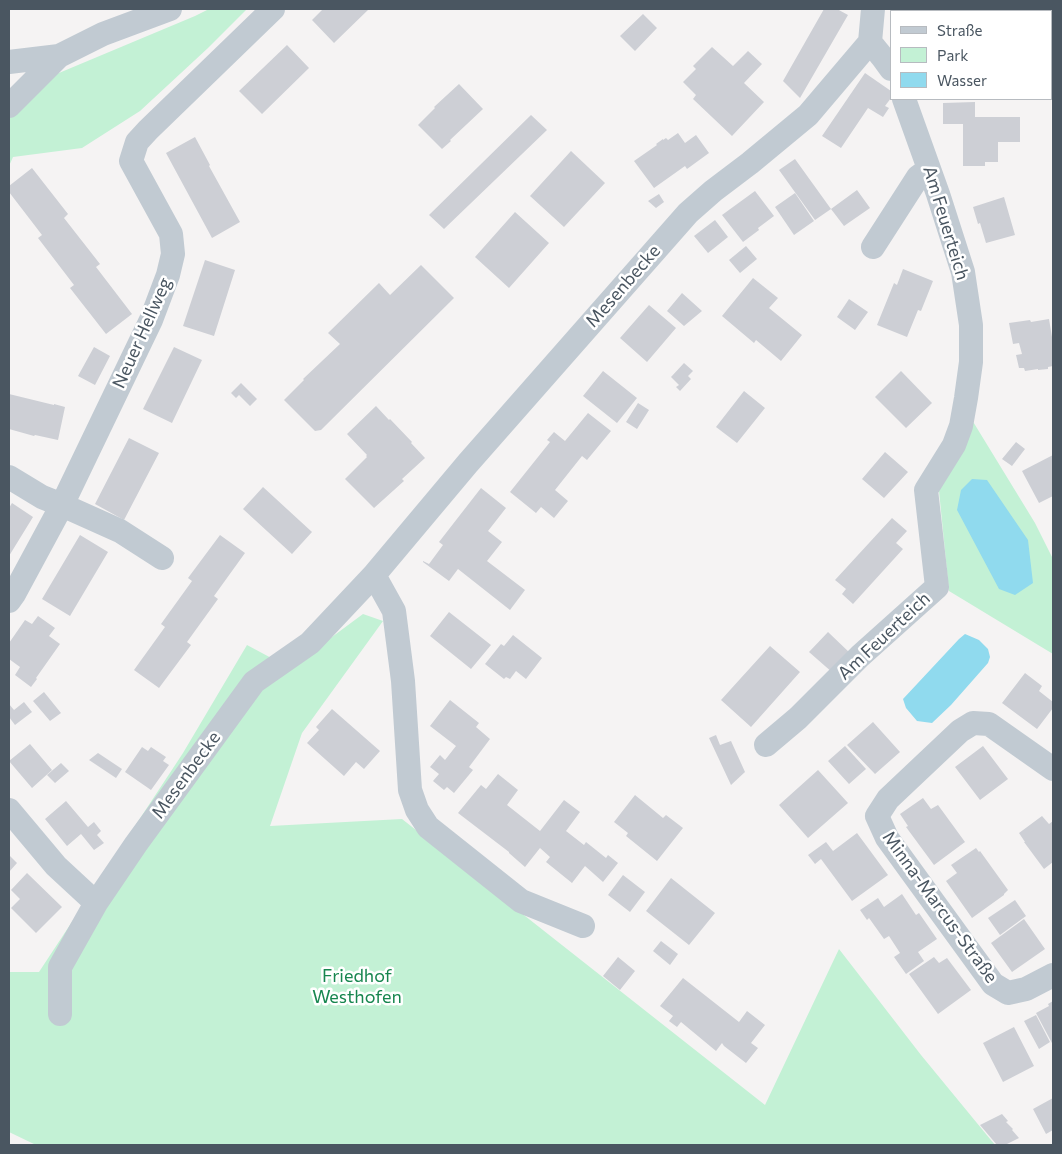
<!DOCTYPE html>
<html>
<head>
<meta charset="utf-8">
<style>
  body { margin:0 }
  #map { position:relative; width:1062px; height:1154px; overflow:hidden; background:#f5f3f3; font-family:Commissioner,sans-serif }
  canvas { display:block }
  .frame { position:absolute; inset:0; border:10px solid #4a5661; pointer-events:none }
  .legend { position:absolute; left:890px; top:10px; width:162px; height:90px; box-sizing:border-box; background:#fff; border:1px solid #b7bbc0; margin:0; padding:6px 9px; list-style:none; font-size:15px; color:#4a5661 }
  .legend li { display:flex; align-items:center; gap:10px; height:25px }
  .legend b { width:25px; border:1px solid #b7bbc0 }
</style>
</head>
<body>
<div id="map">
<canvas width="1062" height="1154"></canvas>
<div class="frame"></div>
<ul class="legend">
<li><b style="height:6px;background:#c1cad2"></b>Straße</li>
<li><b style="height:14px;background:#c3f1d5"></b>Park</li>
<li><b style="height:14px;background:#90daee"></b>Wasser</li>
</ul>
</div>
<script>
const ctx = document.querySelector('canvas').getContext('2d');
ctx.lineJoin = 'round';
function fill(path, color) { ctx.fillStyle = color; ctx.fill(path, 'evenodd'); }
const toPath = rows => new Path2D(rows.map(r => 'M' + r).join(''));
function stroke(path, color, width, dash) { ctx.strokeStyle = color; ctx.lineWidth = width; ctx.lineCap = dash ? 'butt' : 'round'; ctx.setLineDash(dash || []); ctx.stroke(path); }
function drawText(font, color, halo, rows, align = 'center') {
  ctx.font = font + ' Commissioner,sans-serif'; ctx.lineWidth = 5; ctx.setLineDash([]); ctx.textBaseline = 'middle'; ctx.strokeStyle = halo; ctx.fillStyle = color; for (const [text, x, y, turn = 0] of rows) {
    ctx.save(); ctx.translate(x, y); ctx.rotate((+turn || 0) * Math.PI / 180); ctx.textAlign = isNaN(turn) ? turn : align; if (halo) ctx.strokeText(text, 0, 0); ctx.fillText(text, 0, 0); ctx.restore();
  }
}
fill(toPath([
  [209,9,247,9,208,48,140,111,82,148,13,157,9,166,9,115,47,78,195,16],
  [972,420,1035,523,1053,559,1053,654,949,591,939,491],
  [363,614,383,621,302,733,270,826,402,819,765,1105,839,949,921,1055,995,1145,36,1145,9,1132,9,972,39,972,183,753,247,645,290,668]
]), '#c3f1d5');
fill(toPath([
  [972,479,987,480,1028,540,1033,583,1015,595,999,589,957,510,961,490],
  [965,634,979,640,988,649,990,657,988,663,951,705,932,723,917,721,906,708,903,699,959,639]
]), '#90daee');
fill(toPath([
  [323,9,369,9,334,43,312,20],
  [824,9,837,9,848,15,800,98,783,81],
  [914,9,950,9,950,11,914,11],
  [643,14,657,28,635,51,620,36],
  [287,45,309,68,262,114,239,91],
  [712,47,733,66,748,51,762,64,744,83,764,102,732,136,693,99,696,95,683,82,696,69,693,66],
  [865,73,891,91,891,98,885,106,889,108,883,117,868,108,841,148,822,136],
  [459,84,483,109,450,140,451,141,442,149,418,125,435,108,434,107],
  [975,102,975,117,1020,117,1020,142,998,142,998,162,985,162,985,166,963,166,963,124,943,124,943,103],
  [531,115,547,130,444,229,429,215],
  [678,133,685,143,696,135,709,153,687,169,685,166,654,188,634,161,657,145,656,144,663,139,663,140,666,138,668,140],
  [195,137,210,165,209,166,240,222,212,238,166,153],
  [571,151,605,183,564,227,530,196],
  [795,159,831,209,857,190,870,208,844,226,831,209,815,220,779,170],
  [32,168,68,214,64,218,100,264,96,267,132,314,106,334,70,288,74,285,38,238,42,235,9,192,9,186],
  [755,191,774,216,758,228,759,230,743,242,722,215],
  [795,193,814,221,794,235,775,207],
  [659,194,664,202,656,208,648,201],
  [1004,197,1015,235,986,243,980,223,978,224,973,207],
  [515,212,549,243,509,288,475,257],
  [715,220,728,237,708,253,694,236],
  [746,246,757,259,740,273,729,260],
  [205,260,235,270,214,336,183,326],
  [421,265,454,298,321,430,315,431,284,400,304,380,303,379,340,344,328,333,379,283,390,295],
  [903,269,933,281,921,311,918,310,907,337,877,325,894,283,897,285],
  [753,278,778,298,769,308,802,335,781,361,756,340,754,343,722,316],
  [682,293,702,311,684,326,667,311],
  [849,299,868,312,855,330,837,317],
  [649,305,676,328,647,362,620,338],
  [1049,319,1052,337,1053,337,1053,366,1048,367,1048,369,1038,370,1038,369,1025,371,1024,368,1019,368,1016,355,1022,354,1019,343,1013,344,1009,323,1030,320,1031,322],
  [94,347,110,356,95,385,78,376],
  [174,347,202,360,172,423,143,409],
  [684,363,693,371,688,376,691,379,680,391,676,387,679,385,671,377],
  [603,371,637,398,617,423,583,396],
  [901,371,932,403,906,428,875,397],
  [241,383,257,399,250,406,239,395,236,398,231,393],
  [744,391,765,408,737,443,716,427],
  [9,394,54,405,54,404,65,407,58,440,35,435,34,436,9,429],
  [638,403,649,410,637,429,626,422],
  [376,406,389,420,390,419,412,442,411,443,425,458,402,479,404,481,374,508,345,479,367,457,366,456,367,455,347,434],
  [588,413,611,431,587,460,582,456,555,490,568,501,554,518,541,507,536,513,510,492,550,442,547,440,554,432,565,441],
  [129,438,159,453,124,520,95,504],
  [1016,442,1025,449,1012,466,1002,459],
  [885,452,908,472,884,498,862,479],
  [1053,455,1053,496,1039,503,1022,471],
  [263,487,312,532,292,554,243,509],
  [481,488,506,508,488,531,502,542,487,561,525,590,510,610,458,569,449,581,423,562,423,561,429,564,443,545,439,542],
  [12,503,33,517,9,556,9,508],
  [892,518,907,531,896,543,903,549,853,604,842,594,846,589,835,580],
  [80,535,108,552,70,616,42,599],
  [220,535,245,553,214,596,218,599,187,642,191,645,159,688,134,670,165,627,161,624,192,581,188,578],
  [449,612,491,645,471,669,430,636],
  [38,616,55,628,49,636,60,644,36,678,37,679,31,687,15,675,20,667,9,659,9,643,25,620,32,624],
  [828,632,851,654,833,673,809,652],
  [513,635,542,658,526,679,516,671,510,679,506,677,504,679,485,664,501,644,504,646],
  [770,646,800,672,751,727,721,700],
  [1025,673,1042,686,1039,691,1053,702,1053,708,1037,729,1002,703],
  [44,692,61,713,50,721,33,701],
  [450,700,479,723,476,727,490,739,469,767,473,770,454,793,447,787,444,790,433,781,439,774,430,767,440,755,445,760,456,746,430,726],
  [24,702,32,712,15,725,9,717,9,704,14,710],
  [332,709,380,751,364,769,356,762,344,776,307,743,319,730,316,727],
  [873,722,900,752,875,774,847,745],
  [716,735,720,745,731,741,745,772,731,785,709,738],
  [30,744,52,770,32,788,9,761],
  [845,746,866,769,849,784,828,761],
  [983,746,1008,779,980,800,955,767],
  [142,747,148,751,151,747,166,757,163,761,169,765,151,790,125,772],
  [98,753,122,769,116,778,89,760],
  [61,763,69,771,55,783,47,775],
  [818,770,848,803,808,838,779,805],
  [498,774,518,790,507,805,540,831,564,800,580,812,566,831,584,845,586,842,606,858,608,855,618,863,603,882,585,866,572,883,546,862,550,857,540,848,525,867,509,853,509,852,458,813,481,785,486,789],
  [635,795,663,818,666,815,683,828,657,861,626,836,628,833,614,822],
  [923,798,931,809,938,805,965,842,934,865,906,827,908,826,900,814],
  [66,801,88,827,94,822,101,831,97,835,104,843,94,850,81,834,67,846,45,819],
  [1042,816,1049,824,1053,821,1053,862,1044,869,1024,842,1025,842,1019,833],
  [857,833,888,875,852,901,821,859,815,864,808,855,826,842,833,851],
  [976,848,979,852,980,851,1008,890,1004,894,1004,895,972,918,946,881,957,873,951,865],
  [9,855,17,863,9,872],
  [27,873,62,907,36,933,11,908,20,899,11,890],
  [623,875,645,892,630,912,608,895],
  [671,878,715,913,689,945,646,911],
  [902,894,916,915,919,913,937,939,918,952,924,961,906,974,894,957,900,953,889,936,884,939,869,918,867,920,860,910,878,898,884,907],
  [1015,900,1026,916,1000,935,988,918],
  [1024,919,1045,949,1012,972,991,943],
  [661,941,678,954,670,965,653,951],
  [618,957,635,971,620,990,603,976],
  [934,957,939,963,947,958,971,990,938,1014,909,974],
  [683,978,739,1022,747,1011,765,1025,751,1043,758,1048,746,1063,724,1046,722,1043,716,1051,681,1022,677,1027,669,1021,673,1016,660,1006],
  [1053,1001,1053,1045,1036,1013,1049,1006,1048,1004],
  [1036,1015,1050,1042,1039,1049,1024,1021],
  [1014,1027,1034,1066,1003,1082,983,1043],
  [1053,1098,1053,1130,1046,1134,1033,1109],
  [1002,1114,1008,1121,1006,1122,1013,1129,1012,1130,1019,1138,1005,1145,997,1145,980,1125]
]), '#cdcfd5');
stroke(toPath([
  [870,42,883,58,891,69],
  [9,62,59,56],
  [9,106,59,56,103,34,170,9],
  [873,247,918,177,929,169],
  [9,477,42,497,62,505,120,531,162,558],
  [374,575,394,611,403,681,410,790,417,810,428,827,521,901,583,926],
  [9,601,14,594,62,505,151,320,168,275,173,254,171,234,131,161,137,142,148,130,273,9],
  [766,745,798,718,860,656,937,587,926,490,954,445,961,426,966,398,971,362,971,325,963,272,938,194,904,99],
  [1053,769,989,724,973,723,960,731,888,799,877,816,887,838,993,984,1008,993,1026,989,1053,975],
  [9,810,56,866,96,903],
  [60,1014,60,967,96,903,136,844,254,682,310,643,374,575,468,463,688,213,713,191,750,163,808,115,870,42,873,9]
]), '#c1cad2', 24);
drawText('18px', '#4a5661', '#fff', [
  ["Am Feuerteich",946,223,73],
  ["Mesenbecke",623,286,-49],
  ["Neuer Hellweg",142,333,-66],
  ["Am Feuerteich",884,636,-43],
  ["Mesenbecke",186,775,-54],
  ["Minna-Marcus-Straße",940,907,54]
]);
drawText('18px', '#17864f', '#fff', [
  ["Friedhof",357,976],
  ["Westhofen",357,997]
]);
</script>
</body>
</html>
